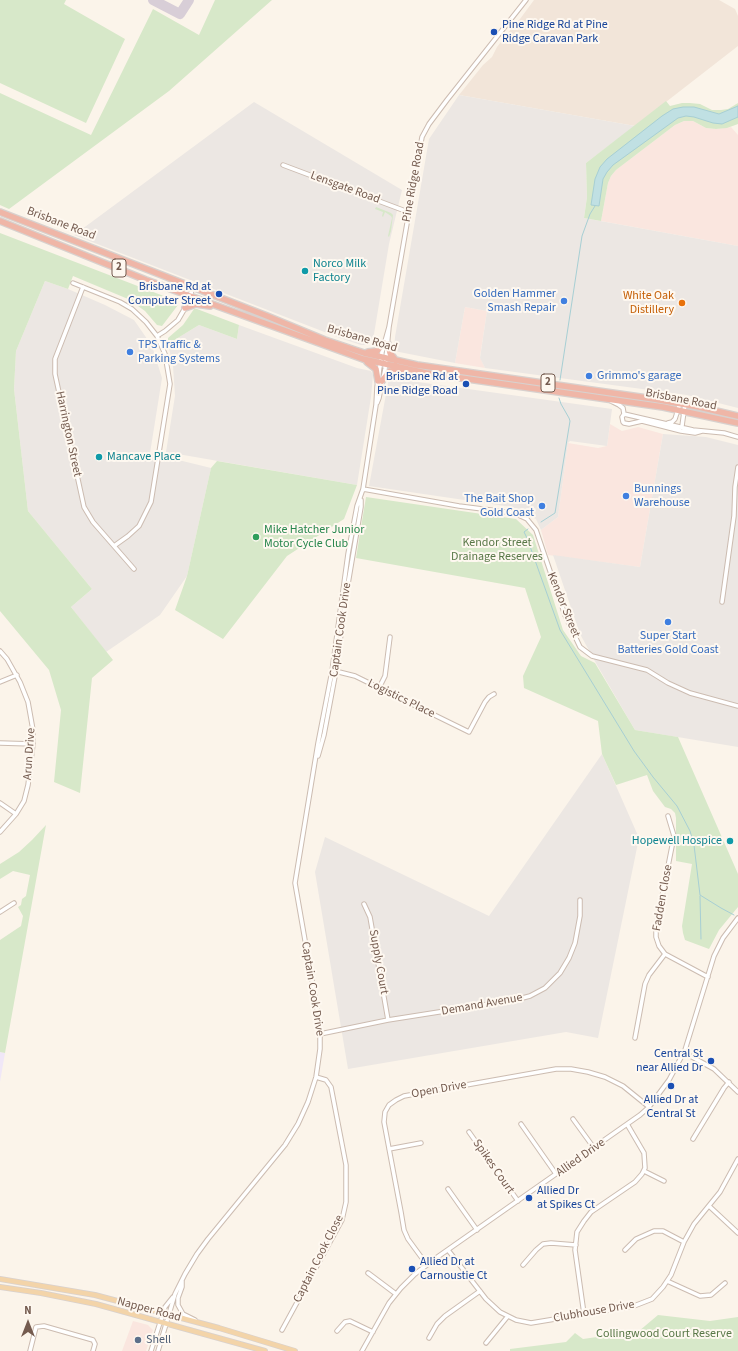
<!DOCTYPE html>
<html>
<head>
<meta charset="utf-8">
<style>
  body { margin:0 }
  #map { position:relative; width:738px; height:1351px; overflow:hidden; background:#fbf4ea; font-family:"Source Sans 3",sans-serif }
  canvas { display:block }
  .north { position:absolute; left:8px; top:1303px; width:40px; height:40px; -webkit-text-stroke:3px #fef8f0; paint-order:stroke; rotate:0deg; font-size:11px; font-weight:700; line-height:16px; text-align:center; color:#745b4f }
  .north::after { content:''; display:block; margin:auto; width:14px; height:18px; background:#745b4f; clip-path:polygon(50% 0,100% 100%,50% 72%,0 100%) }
</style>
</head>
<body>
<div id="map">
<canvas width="738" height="1351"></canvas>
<div class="north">N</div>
</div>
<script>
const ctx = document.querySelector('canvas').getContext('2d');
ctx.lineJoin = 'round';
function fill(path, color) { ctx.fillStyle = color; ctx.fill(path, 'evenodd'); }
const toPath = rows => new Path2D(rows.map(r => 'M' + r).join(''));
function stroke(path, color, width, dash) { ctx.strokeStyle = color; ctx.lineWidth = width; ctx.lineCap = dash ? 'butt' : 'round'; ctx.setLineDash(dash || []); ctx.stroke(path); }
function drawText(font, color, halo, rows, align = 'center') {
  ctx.font = font + ' "Source Sans 3",sans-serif'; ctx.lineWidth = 4; ctx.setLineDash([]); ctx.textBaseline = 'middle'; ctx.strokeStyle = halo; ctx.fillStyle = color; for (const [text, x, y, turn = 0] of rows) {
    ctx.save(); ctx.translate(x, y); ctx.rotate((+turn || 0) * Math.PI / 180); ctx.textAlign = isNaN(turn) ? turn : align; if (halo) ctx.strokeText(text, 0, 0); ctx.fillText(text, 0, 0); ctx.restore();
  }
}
fill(toPath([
  [534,0,719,0,735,9,738,16,738,46,635,126,459,95,483,65,492,57,497,47,515,24,520,19]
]), '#f2e5d9');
fill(toPath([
  [684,121,693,121,706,128,716,129,731,127,738,135,738,246,601,221,608,183,611,176,616,170,675,125],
  [465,307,487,311,480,357,485,368,455,363],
  [610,424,622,431,638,427,663,434,640,567,548,555,541,530,558,517,568,443,598,448,607,446],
  [133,1321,148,1325,153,1330,146,1351,122,1351]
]), '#fae6df');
fill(toPath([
  [459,95,635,126,586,163,587,197,584,218,738,246,738,408,687,395,485,368,480,358,487,311,465,307,455,363,394,351,395,337,429,139],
  [254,102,402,190,389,244,374,334,368,345,361,345,340,338,74,235],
  [45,281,68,289,105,305,134,320,152,346,162,378,150,453,211,468,187,576,160,615,106,652,71,607,92,589,28,511,14,389,16,351],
  [199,325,237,339,239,325,357,368,371,371,373,375,371,397,357,485,166,452,175,396,173,366,168,344],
  [389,378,612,409,607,446,570,441,568,443,558,517,541,530,536,519,512,507,369,486],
  [663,434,706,437,738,445,738,747,635,730,597,665,580,634,553,555,640,567],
  [602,754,639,838,598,1038,566,1032,348,1069,315,872,325,837,489,916]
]), '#ece7e3');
fill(toPath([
  [0,1052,5,1053,0,1082]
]), '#f0e7f7');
fill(toPath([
  [0,0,66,0,64,4,125,39,86,123,0,83],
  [215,0,272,0,169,91,9,209,0,205,0,93,91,135,153,9,199,35],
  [666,101,670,106,682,103,690,103,700,104,712,110,721,110,728,109,738,103,738,124,727,128,716,129,706,128,693,121,684,121,675,125,616,170,611,176,608,183,601,221,584,218,587,197,586,163],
  [376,207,391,213,393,215,391,231,389,237,388,236,392,218,391,216,385,212,383,217,382,216,383,212,375,209],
  [0,233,174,300,178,305,162,326,157,325,145,311,128,299,73,276,68,289,45,281,16,351,14,389,28,511,92,589,71,607,113,660,92,678,80,793,54,782,61,710,49,670,0,611],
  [194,309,197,309,239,325,237,339,199,325,168,344,168,338,183,325],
  [217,461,357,485,344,519,287,556,223,639,175,610,187,576,211,468],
  [366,497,516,519,533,535,563,630,581,656,595,663,635,730,678,737,738,874,738,907,719,930,709,949,685,940,683,933,682,926,692,864,676,861,676,818,675,813,671,809,665,807,653,791,647,775,616,785,602,754,598,721,524,688,523,676,541,637,525,588,356,558],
  [46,825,5,1053,0,1052,0,940,21,926,23,916,18,907,21,905,22,899,26,896,30,875,13,871,0,879,0,864,19,852,32,840],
  [658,1315,710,1321,738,1317,738,1351,510,1351,510,1349,566,1342,575,1333,583,1339,639,1331]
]), '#d7e8c9');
const water = toPath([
  [738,106,738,117,722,124,713,123,694,117,686,116,678,118,613,165,607,172,603,179,599,206,591,205,595,179,600,167,607,159,662,116,673,109,683,107,694,107,719,114,738,106]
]);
fill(water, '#c0e0e3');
stroke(water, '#a7cfd4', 1);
stroke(toPath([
  [560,380,582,236,590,214,595,206],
  [541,522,555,513,570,421,569,418,561,404,559,398],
  [528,529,524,532,527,538,560,630,634,751,653,777,677,806,690,831,694,845,700,895,721,908,734,915],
  [700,896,701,939]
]), '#a7cfd4', 1);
stroke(toPath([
  [153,0,180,14,189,0]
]), '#d8ced7', 10);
const minor = toPath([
  [283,165,408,212],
  [73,283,120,302,132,309,146,322,157,336,165,354,170,384,151,502,139,526,128,536,114,546],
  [83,287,55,359,55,374,84,507,93,522,134,569],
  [157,336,165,331,178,320,185,308,193,288],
  [611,401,619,405,623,408,624,414,622,417,623,422,624,423,629,424,642,421,681,431,695,433,702,431],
  [377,403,379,398,385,369,389,327,422,137,429,124,447,100,526,0],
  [624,414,693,430,724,433,738,437],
  [668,423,672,422,675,419,680,403],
  [682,426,685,404],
  [363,489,459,506,514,513,527,519,536,530,565,615,580,647,592,656,647,670,668,683,690,693,738,706],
  [722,602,734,516,735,487,738,467],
  [0,651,7,659,20,682,28,702,33,730,33,744,28,785,24,801,16,814,0,832],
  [335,671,355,676,469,732,485,702,489,697,494,694],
  [0,682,17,675],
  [379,688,385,676,390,637],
  [0,743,33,744],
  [318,756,324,735,336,671,347,590,361,507,361,500],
  [0,803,16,814],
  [668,816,674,836,656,927,656,937,659,946,665,954,708,977],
  [364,904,370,917,388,1020],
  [0,912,14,903],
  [320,1034,388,1020,515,1000,530,996,545,988,560,973,569,958,575,943,580,916,580,900],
  [635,1038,645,984,649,975,665,954],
  [683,1052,714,1069,738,1092],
  [573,1119,594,1148],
  [521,1124,556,1174],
  [469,1132,518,1201],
  [693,1139,724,1088,729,1082],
  [389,1149,421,1143],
  [644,1171,664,1181],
  [448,1189,477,1230],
  [709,1206,738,1233],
  [448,1250,486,1299,500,1312,516,1320,531,1323,634,1306,652,1299,663,1287,671,1275,684,1242,694,1224,720,1192,738,1159],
  [625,1250,636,1239,654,1231,663,1231,684,1242],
  [427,1265,408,1239,404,1230,401,1212,384,1122,385,1112,389,1105,396,1100,404,1096,556,1069,571,1069,588,1072,605,1077,623,1086,649,1107],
  [523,1265,536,1250,543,1244,551,1243,576,1245],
  [368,1273,396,1294],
  [182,1281,182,1287,178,1298,178,1305,183,1314,195,1320],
  [667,1281,700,1296,711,1295,725,1283],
  [584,1314,575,1250,577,1232,584,1221,591,1212,635,1182,642,1174,645,1168,644,1153,627,1124],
  [282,1330,342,1220,346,1202,346,1165,331,1087,326,1080,316,1077],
  [337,1331,345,1322,350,1321,373,1332],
  [429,1338,437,1324,445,1316,480,1291],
  [486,1343,508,1316],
  [30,1351,36,1327,44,1326,93,1340,95,1344,93,1351],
  [151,1351,165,1307,173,1297],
  [158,1351,175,1294,185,1274,197,1254,208,1239,285,1145,298,1124,308,1102,316,1077,320,1049,320,1034,317,1009,295,883,318,743,332,671,348,554,357,506,363,489,376,405,377,387,382,352,389,327],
  [362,1351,389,1303,401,1288,415,1274,436,1258,640,1115,649,1107,669,1080,685,1050,714,956,723,938,738,918]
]);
const major = toPath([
  [0,1279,95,1295,219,1328,295,1351],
  [0,1287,41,1293,96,1304,265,1351]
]);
const highway = toPath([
  [0,212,267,316,325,340,364,353,417,365,654,399,699,407,738,416],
  [0,221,146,280,363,359,426,373,663,407,738,423],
  [185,308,196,304,210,306],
  [388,344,390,353,396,361],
  [368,352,377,351,384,343],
  [367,362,376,369,378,381],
  [382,381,390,371,402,370]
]);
stroke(minor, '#ccbcb1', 5.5);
stroke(major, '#d8d1ce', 6);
stroke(highway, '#d8d1ce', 8);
stroke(minor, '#fff', 3.5);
stroke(major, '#f3d4a9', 4.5);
stroke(highway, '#efb6a7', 5.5);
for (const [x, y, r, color] of [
  [494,32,4,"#1a4fb4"],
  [305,271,4,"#0f9aa8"],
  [219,294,4,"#1a4fb4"],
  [564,301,4,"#3f7fe0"],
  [682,303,4,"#e8710a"],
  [130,352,4,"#3f7fe0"],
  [589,376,4,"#3f7fe0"],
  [466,384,4,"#1a4fb4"],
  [99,457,4,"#0f9aa8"],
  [626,496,4,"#3f7fe0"],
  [542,506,4,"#3f7fe0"],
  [256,537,4,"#2e9e5b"],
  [668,622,4,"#3f7fe0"],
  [730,841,4,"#0f9aa8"],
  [711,1061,4,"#1a4fb4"],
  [671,1086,4,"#1a4fb4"],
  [529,1198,4,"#1a4fb4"],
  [412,1269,4,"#1a4fb4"],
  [138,1340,4,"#5c6f8a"]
]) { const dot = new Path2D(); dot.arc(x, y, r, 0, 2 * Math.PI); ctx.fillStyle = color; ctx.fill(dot); stroke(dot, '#fef8f0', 1.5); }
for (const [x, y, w] of [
  [119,268,14],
  [548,383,14]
]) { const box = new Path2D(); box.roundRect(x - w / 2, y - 9, w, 18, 3); ctx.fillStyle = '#fef8f0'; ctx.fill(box); stroke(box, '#745b4f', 1); }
drawText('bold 11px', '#745b4f', null, [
  ["2",119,268],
  ["2",548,383]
]);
drawText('12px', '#164399', '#fef8f0', [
  ["Pine Ridge Rd at Pine",502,25],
  ["Ridge Caravan Park",502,39],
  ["Brisbane Rd at",211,287,"right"],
  ["Computer Street",211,301,"right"],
  ["Brisbane Rd at",458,377,"right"],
  ["Pine Ridge Road",458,391,"right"],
  ["Central St",703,1054,"right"],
  ["near Allied Dr",703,1068,"right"],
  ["Allied Dr at",671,1100,"center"],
  ["Central St",671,1114,"center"],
  ["Allied Dr",537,1191],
  ["at Spikes Ct",537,1205],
  ["Allied Dr at",420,1262],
  ["Carnoustie Ct",420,1276]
], 'left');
drawText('12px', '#745b4f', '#fef8f0', [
  ["Pine Ridge Road",414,182,-80],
  ["Lensgate Road",345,188,20],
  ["Brisbane Road",61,224,21],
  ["Brisbane Road",362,339,16],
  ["Brisbane Road",681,400,11],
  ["Harrington Street",68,434,78],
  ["Kendor Street",563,605,68],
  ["Captain Cook Drive",341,630,-82],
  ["Logistics Place",401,699,26],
  ["Arun Drive",30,754,-86],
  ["Fadden Close",663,898,-80],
  ["Supply Court",378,962,80],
  ["Captain Cook Drive",312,989,81],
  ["Demand Avenue",482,1005,-10],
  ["Open Drive",439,1090,-10],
  ["Allied Drive",581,1158,-35],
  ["Spikes Court",493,1167,55],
  ["Captain Cook Close",319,1259,-63],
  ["Napper Road",149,1310,15],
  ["Clubhouse Drive",594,1312,-10]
]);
drawText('12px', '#0d838f', '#fef8f0', [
  ["Norco Milk",313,264],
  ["Factory",313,278],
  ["Mancave Place",107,457],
  ["Hopewell Hospice",722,841,"right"]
], 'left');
drawText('12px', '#366cbe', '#fef8f0', [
  ["Golden Hammer",556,294,"right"],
  ["Smash Repair",556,308,"right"],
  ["TPS Traffic &",138,345],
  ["Parking Systems",138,359],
  ["Grimmo's garage",597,376],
  ["Bunnings",634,489],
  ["Warehouse",634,503],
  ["The Bait Shop",534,499,"right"],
  ["Gold Coast",534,513,"right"],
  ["Super Start",668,636,"center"],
  ["Batteries Gold Coast",668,650,"center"]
], 'left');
drawText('12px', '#c56008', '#fef8f0', [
  ["White Oak",674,296],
  ["Distillery",674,310]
], 'right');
drawText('12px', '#27864d', '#fef8f0', [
  ["Mike Hatcher Junior",264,530],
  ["Motor Cycle Club",264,544]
], 'left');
drawText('12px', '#597848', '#fef8f0', [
  ["Kendor Street",497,543],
  ["Drainage Reserves",497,557],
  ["Collingwood Court Reserve",664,1334]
]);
drawText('12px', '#4e5e75', '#fef8f0', [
  ["Shell",146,1340]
], 'left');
</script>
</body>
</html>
